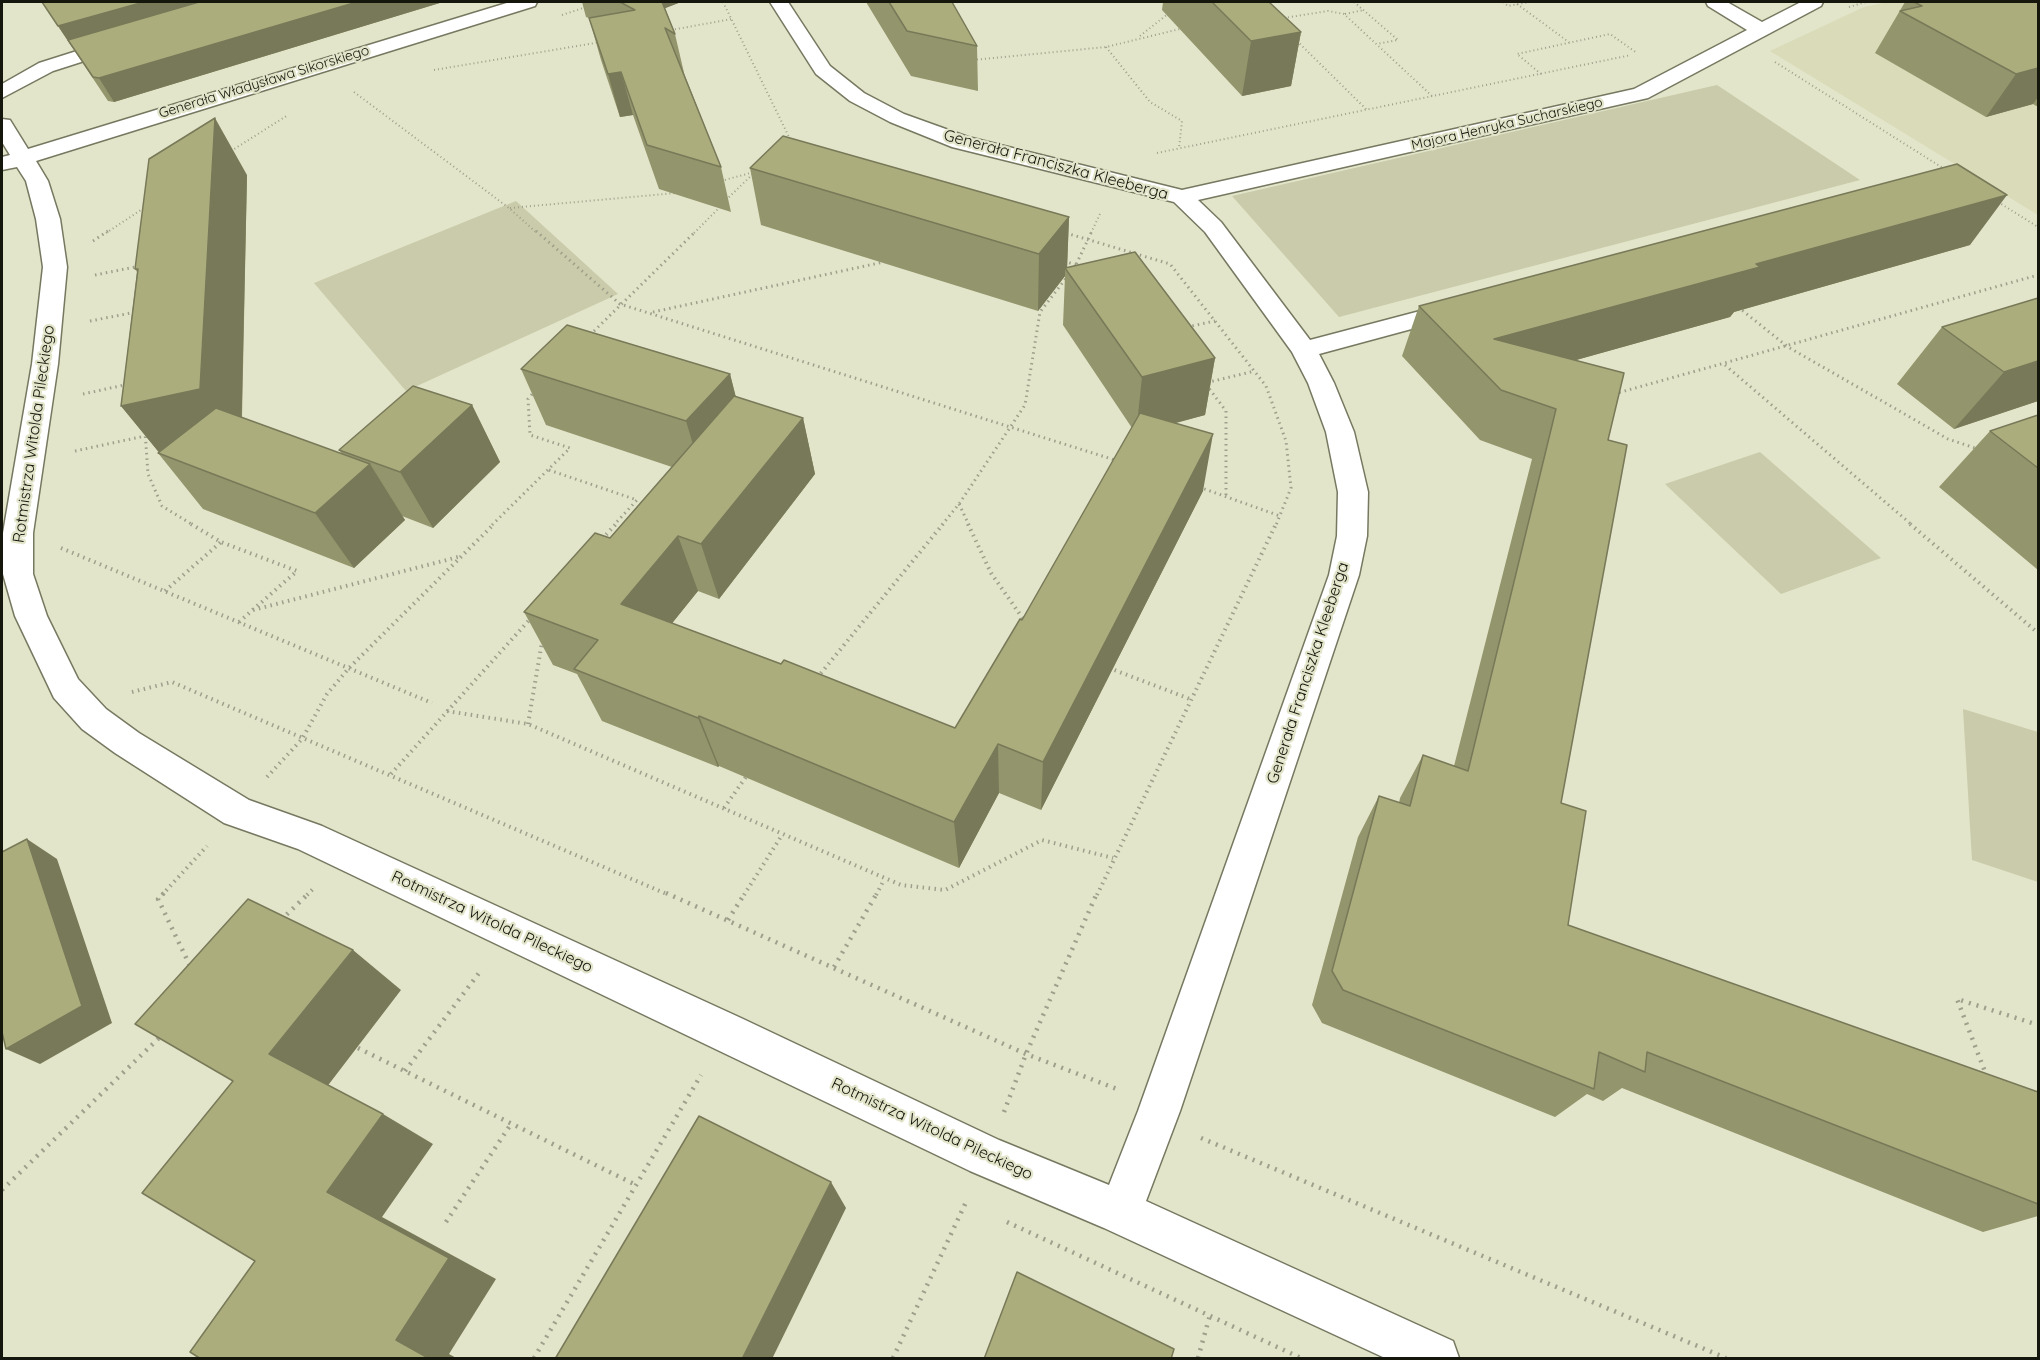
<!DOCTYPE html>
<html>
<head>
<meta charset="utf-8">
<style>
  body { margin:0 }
  #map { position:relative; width:2040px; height:1360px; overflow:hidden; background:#e3e5ca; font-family:Quicksand,sans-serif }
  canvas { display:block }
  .frame { position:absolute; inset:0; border:3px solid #15160c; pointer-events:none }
</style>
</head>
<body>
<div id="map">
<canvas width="2040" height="1360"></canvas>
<div class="frame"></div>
</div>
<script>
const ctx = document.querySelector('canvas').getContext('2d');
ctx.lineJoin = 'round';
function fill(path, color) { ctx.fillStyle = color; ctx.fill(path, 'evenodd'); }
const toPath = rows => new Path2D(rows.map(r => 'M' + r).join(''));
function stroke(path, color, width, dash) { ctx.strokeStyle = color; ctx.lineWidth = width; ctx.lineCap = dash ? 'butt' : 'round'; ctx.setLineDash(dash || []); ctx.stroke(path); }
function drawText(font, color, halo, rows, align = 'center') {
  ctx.font = font + ' Quicksand,sans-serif'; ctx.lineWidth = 4.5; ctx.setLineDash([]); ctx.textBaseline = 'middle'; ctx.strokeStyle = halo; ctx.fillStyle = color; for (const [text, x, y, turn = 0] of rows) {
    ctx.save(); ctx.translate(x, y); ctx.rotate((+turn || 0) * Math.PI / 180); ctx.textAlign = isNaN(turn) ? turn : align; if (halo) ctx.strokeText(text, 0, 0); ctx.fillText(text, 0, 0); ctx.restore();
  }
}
fill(toPath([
  [1888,2,2038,2,2038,215,1770,51,1864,7]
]), '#d9dbb9');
fill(toPath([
  [1717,85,1860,180,1339,317,1232,196],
  [516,201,618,294,406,391,314,283],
  [1760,452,1881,558,1781,594,1665,484],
  [1963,709,2038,732,2038,882,1972,860]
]), '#c9cbaa');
const minor = toPath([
  [510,2,537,2,535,6,36,161,48,181,60,219,67,267,58,364,33,533,33,574,47,616,78,679,106,709,139,733,249,800,322,826,741,1018,999,1140,1109,1185,1138,1111,1329,575,1337,536,1338,492,1326,432,1308,383,1292,352,1205,232,1174,202,952,147,890,122,850,101,816,74,770,2,788,2,830,66,864,93,904,114,968,137,1182,190,1634,89,1747,30,1708,6,1706,2,1727,2,1762,22,1801,2,1823,2,1821,6,1648,98,1198,200,1221,222,1310,340,1458,301,1467,304,1471,309,1467,314,1319,354,1334,383,1354,432,1368,492,1367,536,1359,575,1180,1111,1146,1201,1453,1341,1459,1358,1385,1358,1104,1228,970,1171,298,849,224,823,115,753,82,729,54,698,15,616,3,574,3,533,32,364,43,267,36,219,26,181,17,167,2,170,2,157,10,155,2,142,2,119,10,120,28,149,510,2],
  [121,37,128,39,131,43,128,47,53,71,2,98,2,84,39,63,121,37]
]);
stroke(minor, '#767860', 3);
stroke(toPath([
  [723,2,791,141],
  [1354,2,1398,40,1377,44],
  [1503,2,1508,6,1529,2],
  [1517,4,1570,43],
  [1849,7,1866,2],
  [1345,14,1364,10],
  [562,15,586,7],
  [1284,18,1328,11,1344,14,1432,96],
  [671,30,732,19],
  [1140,36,1169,13],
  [1297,41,1367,110],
  [1106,47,1150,102,1182,121,1179,148],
  [973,60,1106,47,1184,28],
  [1775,62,1946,170],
  [434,70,601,42],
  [1541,74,1517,54,1610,34,1637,53],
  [354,92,509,208,537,233],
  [231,151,288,115],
  [1157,153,1631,55],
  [721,181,754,172],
  [726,200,755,172],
  [1998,202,2038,227],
  [510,208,676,193],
  [106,233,147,206],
  [694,233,721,206],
  [1091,233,1100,214]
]), '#9ea08b', 2, [1, 3]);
stroke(toPath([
  [536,231,620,304,1118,461],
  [1066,233,1170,264,1266,386,1286,441,1291,488,1276,525],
  [93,241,108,231],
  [1064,261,1079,266],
  [1074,269,1092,231],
  [95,275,140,266],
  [1738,307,1788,347,1948,439,1978,449],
  [653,312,888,261],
  [90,321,136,312],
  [1187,327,1215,321],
  [590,335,696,231],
  [1725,365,1912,525],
  [83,394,129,384],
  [1614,394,2038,275],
  [145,431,148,474,162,506,193,525],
  [75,451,145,436],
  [549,470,637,500,614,525],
  [1199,487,1280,516],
  [1226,495,1226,411,1205,383,1255,371],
  [959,504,969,525],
  [492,525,570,448,530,435,528,399,534,392],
  [942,525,959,504,1025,405,1040,312,1067,277]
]), '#9ea08b', 3, [1.5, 4]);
stroke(toPath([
  [191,524,221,542,297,571,239,622],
  [968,524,991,573,1026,623],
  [1910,524,2038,633],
  [602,539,616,524],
  [61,548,432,703],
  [165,591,221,542],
  [253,610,458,557],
  [1109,668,1190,699],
  [817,678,943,524],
  [132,692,172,682,669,895],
  [447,711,528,724,901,885,945,890,1042,840,1113,858],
  [528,724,542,642],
  [391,774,531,618],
  [267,777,302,739,327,694,349,668,494,524],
  [724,808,748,774],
  [162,895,207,846],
  [307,895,314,888],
  [744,895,782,835],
  [876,895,884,880],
  [1097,895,1276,524]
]), '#9ea08b', 4, [1.5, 4.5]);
stroke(toPath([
  [164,893,158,899,191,968],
  [666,893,1026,1054,1117,1089],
  [281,920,309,893],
  [728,920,745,893],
  [834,967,877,893],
  [358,1048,636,1185],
  [405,1071,482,969],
  [1987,1077,1957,999,2032,1023,2038,1022],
  [1004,1112,1026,1054,1097,893],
  [1201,1138,1726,1358],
  [2,1190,161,1036],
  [446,1222,511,1124],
  [1007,1222,1301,1358],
  [534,1358,701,1075],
  [893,1358,967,1200],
  [1198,1358,1210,1315]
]), '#9ea08b', 4.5, [2, 6]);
fill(minor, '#fff');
fill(toPath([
  [42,2,443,2,114,102,108,101],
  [582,2,681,2,665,8,675,34,685,77,685,76,721,167,731,212,659,189,633,115,620,117,601,60,589,18,586,17],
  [866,2,952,2,977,46,978,91,911,76],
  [1163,2,1269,2,1301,32,1291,86,1242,96,1162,10],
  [1905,2,2038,2,2038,107,2033,104,1986,117,1875,53],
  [750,168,1069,217,1067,268,1215,358,1205,415,1174,423,1203,491,1041,810,999,793,959,868,719,766,718,767,602,721,577,674,553,665,524,612,610,538,672,467,546,425,521,369,730,374,736,397,803,418,815,474,719,599,698,591,672,623,955,728,1022,620,1132,428,1063,325,1065,276,1038,311,761,225],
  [247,175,242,418,342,454,339,450,472,405,500,462,433,528,402,516,405,520,354,568,203,509,158,453,159,452,121,406,137,272,135,269],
  [1970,245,1734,312,1730,317,1576,360,1608,440,1561,803,1568,925,2038,1092,2038,1216,1983,1232,1622,1088,1603,1101,1587,1094,1555,1117,1322,1023,1312,1005,1358,837,1379,796,1399,803,1400,798,1423,755,1454,766,1532,459,1480,440,1402,356,1419,306],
  [2038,298,2038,401,1954,429,1897,384,1942,327],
  [2038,415,2038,570,1939,487,1990,431]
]), '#93956c');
fill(toPath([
  [144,2,235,2,68,40,74,50,58,26],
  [357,2,443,2,114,102,99,78],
  [656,2,681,2,658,11],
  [1301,32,1291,86,1242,96,1251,41],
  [2038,68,2038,97,2033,104,1986,117,2016,74],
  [621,72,633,115,620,117,608,74],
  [215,118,247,175,241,445,161,455,121,406],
  [2007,195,1970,245,1734,312,1730,317,1494,383,1494,339,1756,264],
  [1069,217,1067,270,1065,268,1065,276,1038,311,1039,254],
  [1215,358,1205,415,1136,434,1142,377],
  [2038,361,2038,401,1954,429,2004,372],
  [730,374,744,431,703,478,686,421],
  [472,405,500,462,433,528,400,472],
  [803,418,815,474,719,599,701,544],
  [1213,434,1203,491,1041,810,1043,762],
  [370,464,405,520,354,568,315,513],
  [678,536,698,591,645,657,621,604],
  [699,716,719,766,718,767,698,718],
  [998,744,999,793,959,868,954,822],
  [27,839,57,859,112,1023,40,1064,6,1049],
  [353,950,401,990,326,1088,269,1054],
  [383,1114,433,1144,382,1217,496,1279,449,1354,458,1359,430,1359,396,1340,327,1192],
  [831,1182,846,1208,772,1359,742,1359]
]), '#787958');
const building = toPath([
  [42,2,144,2,58,26,42,2],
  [199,2,357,2,99,78,93,77,68,40,199,2],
  [620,2,662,2,675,34,665,28,721,167,647,145,621,72,608,74,589,18,635,10,620,2],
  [889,2,952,2,977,46,907,31,889,2],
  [1212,2,1269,2,1301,32,1251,41,1212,2],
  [1914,2,2038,2,2038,68,2016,74,1900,11,1922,6,1914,2],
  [215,118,200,389,121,406,138,269,135,269,149,159,215,118],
  [783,136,1069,217,1039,254,750,168,783,136],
  [1957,164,2007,195,1756,264,1760,267,1494,339,1624,373,1608,440,1627,445,1561,803,1586,811,1568,925,2038,1092,2038,1204,1647,1052,1645,1072,1599,1052,1594,1089,1343,990,1332,971,1379,796,1410,806,1423,755,1468,771,1556,409,1501,390,1419,306,1957,164],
  [1135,252,1215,358,1142,377,1065,268,1135,252],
  [2038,298,2038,361,2004,372,1942,327,2038,298],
  [567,325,730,374,686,421,521,369,567,325],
  [413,386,472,405,400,472,339,450,413,386],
  [734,396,803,418,701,544,678,536,621,604,781,664,784,660,955,728,1020,619,1022,620,1140,413,1213,434,1043,762,998,744,954,822,699,716,698,718,574,669,598,640,524,612,595,533,610,538,734,396],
  [216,408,370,464,315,513,158,453,216,408],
  [2038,415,2038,468,1990,431,2038,415],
  [27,839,82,1006,6,1049,2,1032,2,852,27,839],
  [248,899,353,950,269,1054,383,1114,327,1192,449,1258,396,1340,430,1359,201,1359,190,1352,255,1261,142,1193,233,1081,135,1024,248,899],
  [699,1116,831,1182,742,1359,555,1359,699,1116],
  [1017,1272,1174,1349,1171,1359,984,1359,1017,1272]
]);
fill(building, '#abad7d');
stroke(building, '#787958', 1.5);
drawText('14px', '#15160c', '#e3e5ca', [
  ["Generała Władysława Sikorskiego",264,82,-17],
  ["Majora Henryka Sucharskiego",1507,124,-13]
]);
drawText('16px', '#15160c', '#e3e5ca', [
  ["Generała Franciszka Kleeberga",1056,165,15],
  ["Rotmistrza Witolda Pileckiego",34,434,-82],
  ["Generała Franciszka Kleeberga",1308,673,-72],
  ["Rotmistrza Witolda Pileckiego",492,922,25],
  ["Rotmistrza Witolda Pileckiego",932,1129,25]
]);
</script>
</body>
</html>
